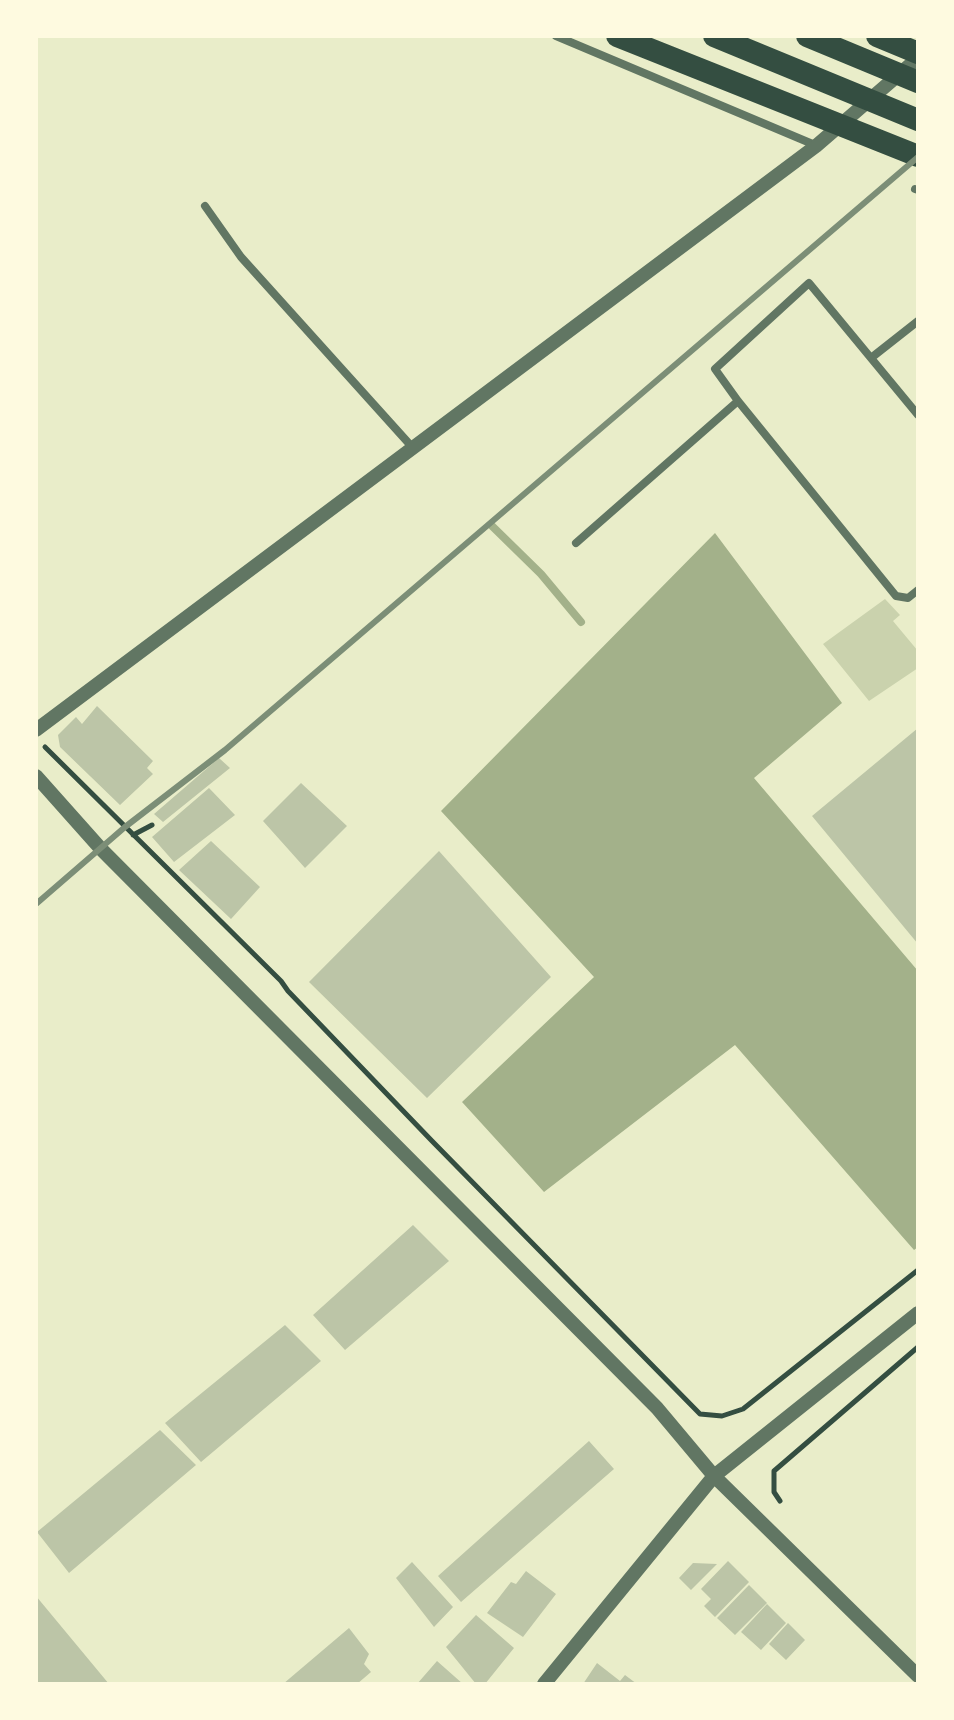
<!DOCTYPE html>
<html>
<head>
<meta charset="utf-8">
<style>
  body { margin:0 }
  #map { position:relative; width:954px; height:1720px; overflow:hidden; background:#e9edc9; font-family:Signika,sans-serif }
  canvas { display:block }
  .frame { position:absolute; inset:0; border:38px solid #fefae0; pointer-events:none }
</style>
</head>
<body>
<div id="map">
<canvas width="954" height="1720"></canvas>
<div class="frame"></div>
</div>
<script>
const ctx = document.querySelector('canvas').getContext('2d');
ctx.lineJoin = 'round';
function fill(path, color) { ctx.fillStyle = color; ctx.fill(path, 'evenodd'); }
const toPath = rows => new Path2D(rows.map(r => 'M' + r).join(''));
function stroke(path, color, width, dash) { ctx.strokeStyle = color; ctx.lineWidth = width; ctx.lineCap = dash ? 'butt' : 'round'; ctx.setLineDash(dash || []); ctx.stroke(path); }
fill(toPath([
  [885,599,900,615,893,621,918,651,918,668,869,701,823,644]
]), '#cad2ad');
fill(toPath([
  [715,533,842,703,754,778,918,971,918,1247,914,1250,735,1045,544,1192,462,1102,594,977,441,811]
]), '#a3b18a');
stroke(toPath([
  [491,525,541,574,581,622]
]), '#a3b18a', 8);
fill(toPath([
  [97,706,153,761,147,768,153,774,120,805,60,747,58,735,76,717,82,724],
  [918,728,918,944,812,816],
  [219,758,230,768,163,822,154,814],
  [301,783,347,826,305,868,263,821],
  [209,788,235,815,174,862,152,837],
  [211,841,260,887,231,919,179,870],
  [439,851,551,977,427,1098,309,982],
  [413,1225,449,1261,345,1350,313,1315],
  [285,1325,321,1361,201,1462,165,1423],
  [160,1430,196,1465,69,1573,37,1532],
  [589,1441,614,1469,461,1602,438,1576],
  [728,1561,749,1582,715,1617,704,1606,711,1599,701,1589],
  [412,1562,453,1607,434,1627,396,1578],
  [693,1563,717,1564,691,1590,679,1578],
  [526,1571,556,1594,523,1637,487,1613,511,1582,516,1584],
  [749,1585,767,1603,735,1635,717,1618],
  [36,1596,109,1684,36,1684],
  [767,1604,786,1623,761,1650,741,1632],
  [476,1615,514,1648,485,1684,476,1684,446,1647],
  [788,1623,805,1640,786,1660,769,1644],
  [349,1628,369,1654,364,1664,371,1672,357,1684,283,1684],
  [437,1661,463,1684,417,1684],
  [597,1663,620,1681,625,1675,637,1684,583,1684]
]), '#bcc5a7');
stroke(toPath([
  [45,747,281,981,288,991,432,1141,700,1414,722,1416,743,1409,918,1270],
  [133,835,152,825],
  [780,1501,774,1492,774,1471,918,1347]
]), '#344e41', 5);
stroke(toPath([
  [556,36,815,145],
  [915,189,918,190],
  [205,206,241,257,413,448],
  [871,358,918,321],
  [918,415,809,283,715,369,738,401,896,596,908,598,918,590],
  [576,543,738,401]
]), '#617663', 8);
stroke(toPath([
  [36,730,816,146,918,58],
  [36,776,101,849,657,1408,714,1476,918,1676],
  [544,1684,714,1476,918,1313]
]), '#617663', 14);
stroke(toPath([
  [617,36,918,156],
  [714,36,918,120],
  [807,36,918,82],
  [877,36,918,53]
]), '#344e41', 22);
stroke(toPath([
  [36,904,125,827,225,750,918,157]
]), '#7c8e77', 6);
</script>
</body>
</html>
